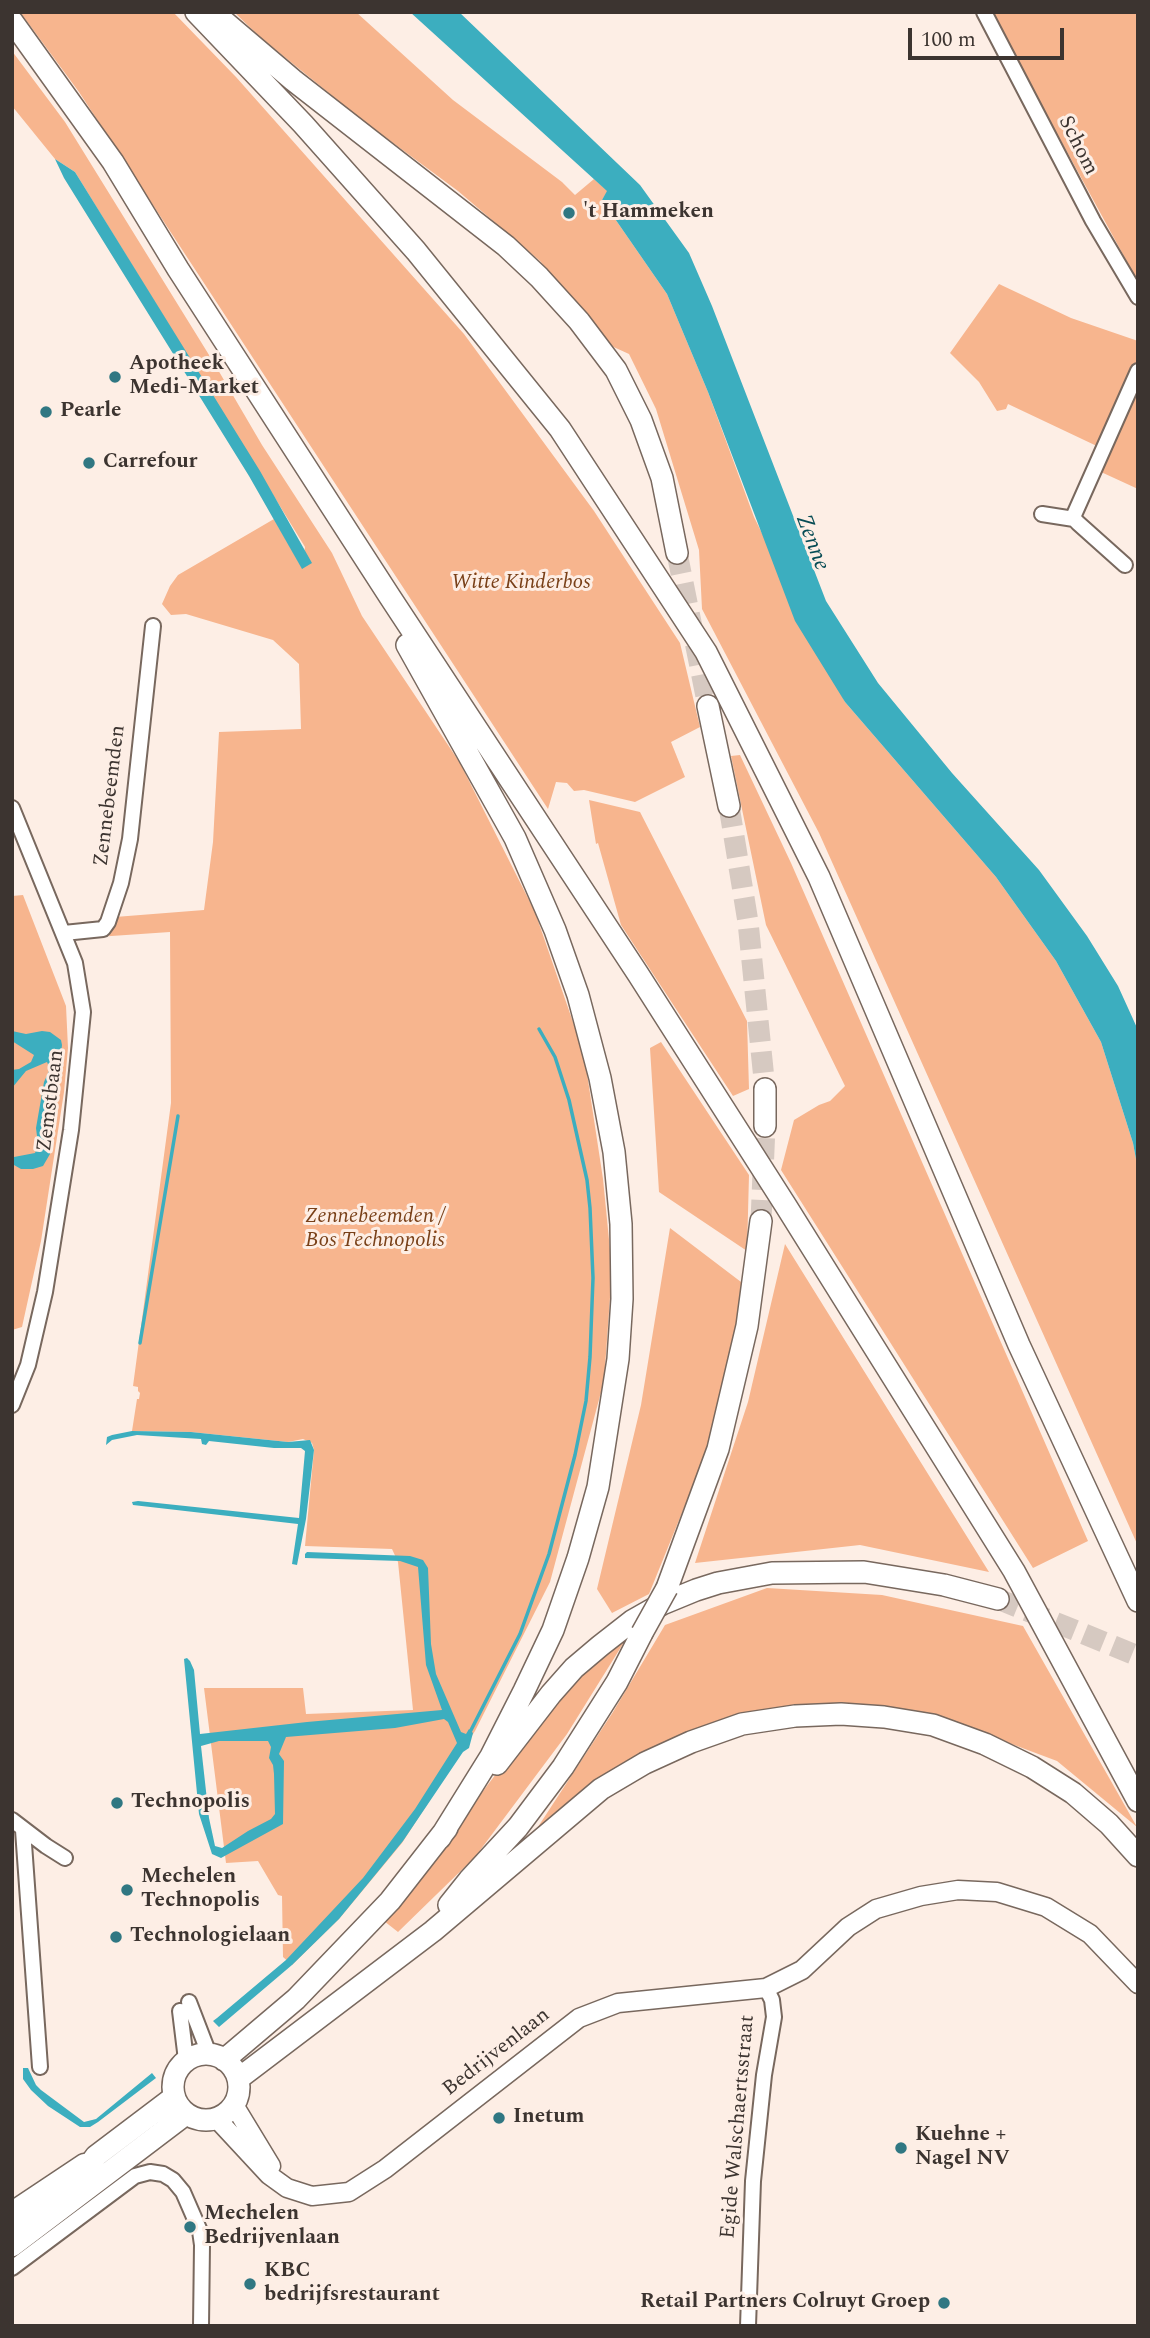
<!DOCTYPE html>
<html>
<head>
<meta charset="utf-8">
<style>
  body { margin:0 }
  #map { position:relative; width:1150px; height:2338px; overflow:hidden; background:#fdeee5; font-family:Spectral,serif }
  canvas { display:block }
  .frame { position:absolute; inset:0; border:14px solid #3c3430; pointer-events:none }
  .scale { position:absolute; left:908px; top:28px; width:156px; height:32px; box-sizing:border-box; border:4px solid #3c3430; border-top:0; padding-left:9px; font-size:21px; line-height:24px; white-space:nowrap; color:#3c3430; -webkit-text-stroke:5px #fdeee5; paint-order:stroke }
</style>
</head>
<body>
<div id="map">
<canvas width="1150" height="2338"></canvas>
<div class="frame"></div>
<div class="scale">100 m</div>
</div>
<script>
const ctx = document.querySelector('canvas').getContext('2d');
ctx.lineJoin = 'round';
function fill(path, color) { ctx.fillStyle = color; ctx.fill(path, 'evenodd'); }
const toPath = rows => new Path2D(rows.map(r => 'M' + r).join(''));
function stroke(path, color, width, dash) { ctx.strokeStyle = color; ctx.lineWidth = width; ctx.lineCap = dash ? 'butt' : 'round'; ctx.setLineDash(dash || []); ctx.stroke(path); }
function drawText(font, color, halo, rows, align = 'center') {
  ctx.font = font + ' Spectral,serif'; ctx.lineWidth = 6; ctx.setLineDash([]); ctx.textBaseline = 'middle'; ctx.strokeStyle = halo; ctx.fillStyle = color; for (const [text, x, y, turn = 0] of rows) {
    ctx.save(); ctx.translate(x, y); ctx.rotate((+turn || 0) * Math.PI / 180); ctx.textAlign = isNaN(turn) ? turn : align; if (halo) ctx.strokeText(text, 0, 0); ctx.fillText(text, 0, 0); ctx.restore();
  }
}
fill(toPath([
  [20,12,173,12,236,77,464,334,594,511,680,643,700,727,671,742,685,777,635,802,584,790,574,791,567,783,556,782,548,809,79,92],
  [234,12,356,12,453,100,562,182,575,195,594,179,608,191,602,200,667,294,708,392,754,517,845,702,996,877,1056,961,1101,1042,1133,1143,1138,1170,1138,1546,819,833,702,609,699,550,656,409,629,354,607,344,540,261,458,191,362,120,260,37],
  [991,12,1138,12,1138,282,1000,29],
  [12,51,65,122,214,363,262,445,332,553,362,616,460,763,535,912,584,1054,603,1179,612,1270,604,1381,550,1582,475,1731,402,1843,339,1919,292,1965,283,1957,282,1896,278,1895,258,1861,226,1863,204,1688,303,1688,306,1714,413,1710,398,1562,392,1549,305,1546,314,1450,312,1443,303,1439,288,1442,191,1432,132,1431,137,1399,139,1399,140,1393,138,1391,138,1387,133,1386,171,1103,170,932,82,938,109,936,115,917,204,910,213,842,219,732,301,729,299,664,273,640,186,614,171,615,162,604,170,586,178,575,274,519,302,568,305,547,75,172,55,159,12,106],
  [999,284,1071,318,1138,341,1138,363,1101,448,1008,404,1006,409,997,411,979,382,950,353],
  [1138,385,1138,489,1101,472],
  [740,755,791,863,1088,1541,1033,1568,781,1170,794,1120,819,1105,830,1101,845,1086,766,925,731,756],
  [589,800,640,812,747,1021,749,1089,733,1096,621,925,598,843,596,844],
  [23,895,66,1006,68,1048,64,1092,41,1241,22,1327,12,1330,12,896],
  [661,1042,749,1175,747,1251,659,1192,650,1048],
  [670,1228,745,1285,716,1429,649,1594,612,1613,597,1589,641,1405],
  [785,1244,989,1572,860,1545,695,1563,748,1402],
  [767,1588,882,1595,1023,1626,1137,1827,1057,1761,937,1716,721,1721,534,1833,613,1712,665,1625],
  [621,1639,626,1639,567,1734,475,1857,398,1932,384,1921,528,1732,593,1661]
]), '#f7b58e');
fill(toPath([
  [410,12,459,12,640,185,689,253,712,306,826,601,878,683,952,773,1039,870,1087,936,1118,986,1138,1030,1138,1170,1133,1143,1101,1042,1056,961,996,877,845,702,795,621,708,392,667,294,602,200,607,191],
  [55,159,75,172,260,471,312,563,302,569,249,476,64,178],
  [12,1031,26,1034,42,1031,50,1032,61,1040,62,1045,60,1062,55,1072,57,1083,54,1101,53,1131,50,1154,43,1166,33,1169,21,1169,14,1165,14,1157,35,1153,38,1144,36,1128,44,1082,50,1069,47,1062,26,1071,12,1088,12,1070,19,1069,31,1062,34,1055,12,1041],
  [132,1431,191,1432,288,1442,310,1440,314,1450,306,1519,297,1565,292,1564,298,1524,133,1505,132,1502,138,1501,299,1518,305,1451,301,1448,274,1448,209,1441,206,1445,202,1444,201,1439,137,1435,112,1440,106,1445,107,1437,112,1435],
  [307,1552,410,1556,423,1560,428,1568,431,1644,436,1674,461,1732,466,1734,469,1729,473,1733,469,1748,463,1752,403,1841,339,1919,292,1965,219,2027,213,2021,217,2018,286,1960,363,1878,415,1809,457,1743,448,1722,444,1719,395,1728,286,1737,279,1754,284,1761,283,1824,221,1858,212,1854,199,1814,184,1659,187,1658,190,1661,194,1670,200,1734,307,1722,442,1710,426,1665,418,1567,400,1561,305,1558,305,1554],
  [219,1741,268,1741,271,1747,269,1758,273,1765,274,1774,275,1814,271,1819,248,1831,222,1848,215,1846,209,1818,201,1746],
  [23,2068,28,2068,36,2085,41,2090,84,2122,96,2119,152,2073,156,2078,98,2122,90,2127,80,2127,48,2106,31,2090,23,2079]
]), '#3caebf');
stroke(toPath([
  [140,1343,178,1116],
  [469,1734,520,1634,549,1554,575,1455,586,1401,590,1357,593,1278,590,1208,587,1180,569,1100,555,1057,539,1029]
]), '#3caebf', 3.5);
stroke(toPath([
  [677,553,708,706],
  [729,806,748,922,765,1089],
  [761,1221,765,1126],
  [998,1599,1138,1656]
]), '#d6c9c1', 21, [21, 10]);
const minor = toPath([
  [984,12,1093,221,1138,297],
  [1042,514,1074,519],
  [1125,565,1078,523,1074,519,1074,515,1138,371],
  [12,808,75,963,83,1012,71,1130,45,1292,28,1365,12,1405],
  [64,933,103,929,108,922,121,883,130,839,153,626],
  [12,1820,46,1846,65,1858],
  [23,1830,40,2067],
  [189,2002,209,2054],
  [180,2011,186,2060],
  [12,2268,135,2176,150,2172,163,2174,173,2180,183,2192,200,2231,202,2245,201,2326],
  [748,2326,753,2181,764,2075,774,2017,772,2000,766,1988]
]);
const major = toPath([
  [234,2105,271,2166],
  [217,2119,269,2175,287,2188,312,2196,349,2192,385,2169,579,2018,618,2003,766,1988,802,1970,848,1927,876,1909,921,1896,958,1890,997,1892,1046,1907,1090,1934,1138,1984],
  [12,2211,84,2163]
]);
const highway = toPath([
  [196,12,303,124,416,251,560,429,706,652,819,877,1019,1345,1138,1601],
  [213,12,293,80,506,246,539,277,579,321,616,370,641,420,662,478,677,553],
  [12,21,113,162,178,269,390,597,638,974,786,1206,1014,1571,1138,1801],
  [407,645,515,838,555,930,578,995,600,1078,614,1152,621,1224,622,1299,618,1359,598,1487,578,1558,553,1630,524,1691,491,1756,440,1838],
  [708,706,729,806],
  [765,1089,765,1126],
  [667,1588,718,1449,747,1326,761,1221],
  [497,1764,551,1694,574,1668,600,1646,632,1621,662,1604,696,1590,718,1583,772,1573,864,1572,944,1585,998,1599],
  [449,1905,469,1880,518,1827,563,1767,617,1682,642,1633],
  '173 2087a33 33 0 1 1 66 0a33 33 0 1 1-66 0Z',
  [224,2060,296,1999,390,1901,447,1828],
  [238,2079,433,1931,601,1789,645,1763,691,1742,742,1724,795,1716,841,1714,884,1717,933,1725,985,1744,1032,1767,1073,1793,1109,1824,1138,1856],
  [12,2227,64,2188,88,2167,96,2156,174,2097],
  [12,2246,186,2114]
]);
stroke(minor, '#78685e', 18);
stroke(major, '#78685e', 21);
stroke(highway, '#78685e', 24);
stroke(minor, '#fff', 14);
stroke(major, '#fff', 18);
stroke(highway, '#fff', 21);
const highwayBridge = toPath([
  [642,1633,667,1588]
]);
stroke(highwayBridge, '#78685e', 24, []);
stroke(highwayBridge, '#fff', 21);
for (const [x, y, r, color] of [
  [569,213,7,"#307782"],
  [115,377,7,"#307782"],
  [46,412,7,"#307782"],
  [89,463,7,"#307782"],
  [117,1803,7,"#307782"],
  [127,1890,7,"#307782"],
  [116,1937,7,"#307782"],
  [499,2118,7,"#307782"],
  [901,2148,7,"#307782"],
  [190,2227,7,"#307782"],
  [250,2284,7,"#307782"],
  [944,2303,7,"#307782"]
]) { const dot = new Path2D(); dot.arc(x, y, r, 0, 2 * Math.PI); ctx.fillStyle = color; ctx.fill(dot); stroke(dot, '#fdeee5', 2.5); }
drawText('21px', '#3c3430', '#fdeee5', [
  ["Schom",1077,146,63],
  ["Zennebeemden",111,796,-83],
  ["Zemstbaan",52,1101,-83],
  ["Bedrijvenlaan",497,2053,-38],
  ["Egide Walschaertsstraat",739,2127,-85]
]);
drawText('bold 21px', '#3c3430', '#fdeee5', [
  ["'t Hammeken",583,213],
  ["Apotheek",129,365],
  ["Medi-Market",129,389],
  ["Pearle",60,412],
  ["Carrefour",103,463],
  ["Technopolis",131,1803],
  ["Mechelen",141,1878],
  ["Technopolis",141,1902],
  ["Technologielaan",130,1937],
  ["Inetum",513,2118],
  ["Kuehne +",915,2136],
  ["Nagel NV",915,2160],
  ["Mechelen",204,2215],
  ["Bedrijvenlaan",204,2239],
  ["KBC",264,2272],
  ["bedrijfsrestaurant",264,2296],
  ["Retail Partners Colruyt Groep",930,2303,"right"]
], 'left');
drawText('italic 21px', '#794018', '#fdeee5', [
  ["Witte Kinderbos",521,584],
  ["Zennebeemden /",375,1218],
  ["Bos Technopolis",375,1242]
]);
drawText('italic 23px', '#074c55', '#fdeee5', [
  ["Zenne",811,543,69]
]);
</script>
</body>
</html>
